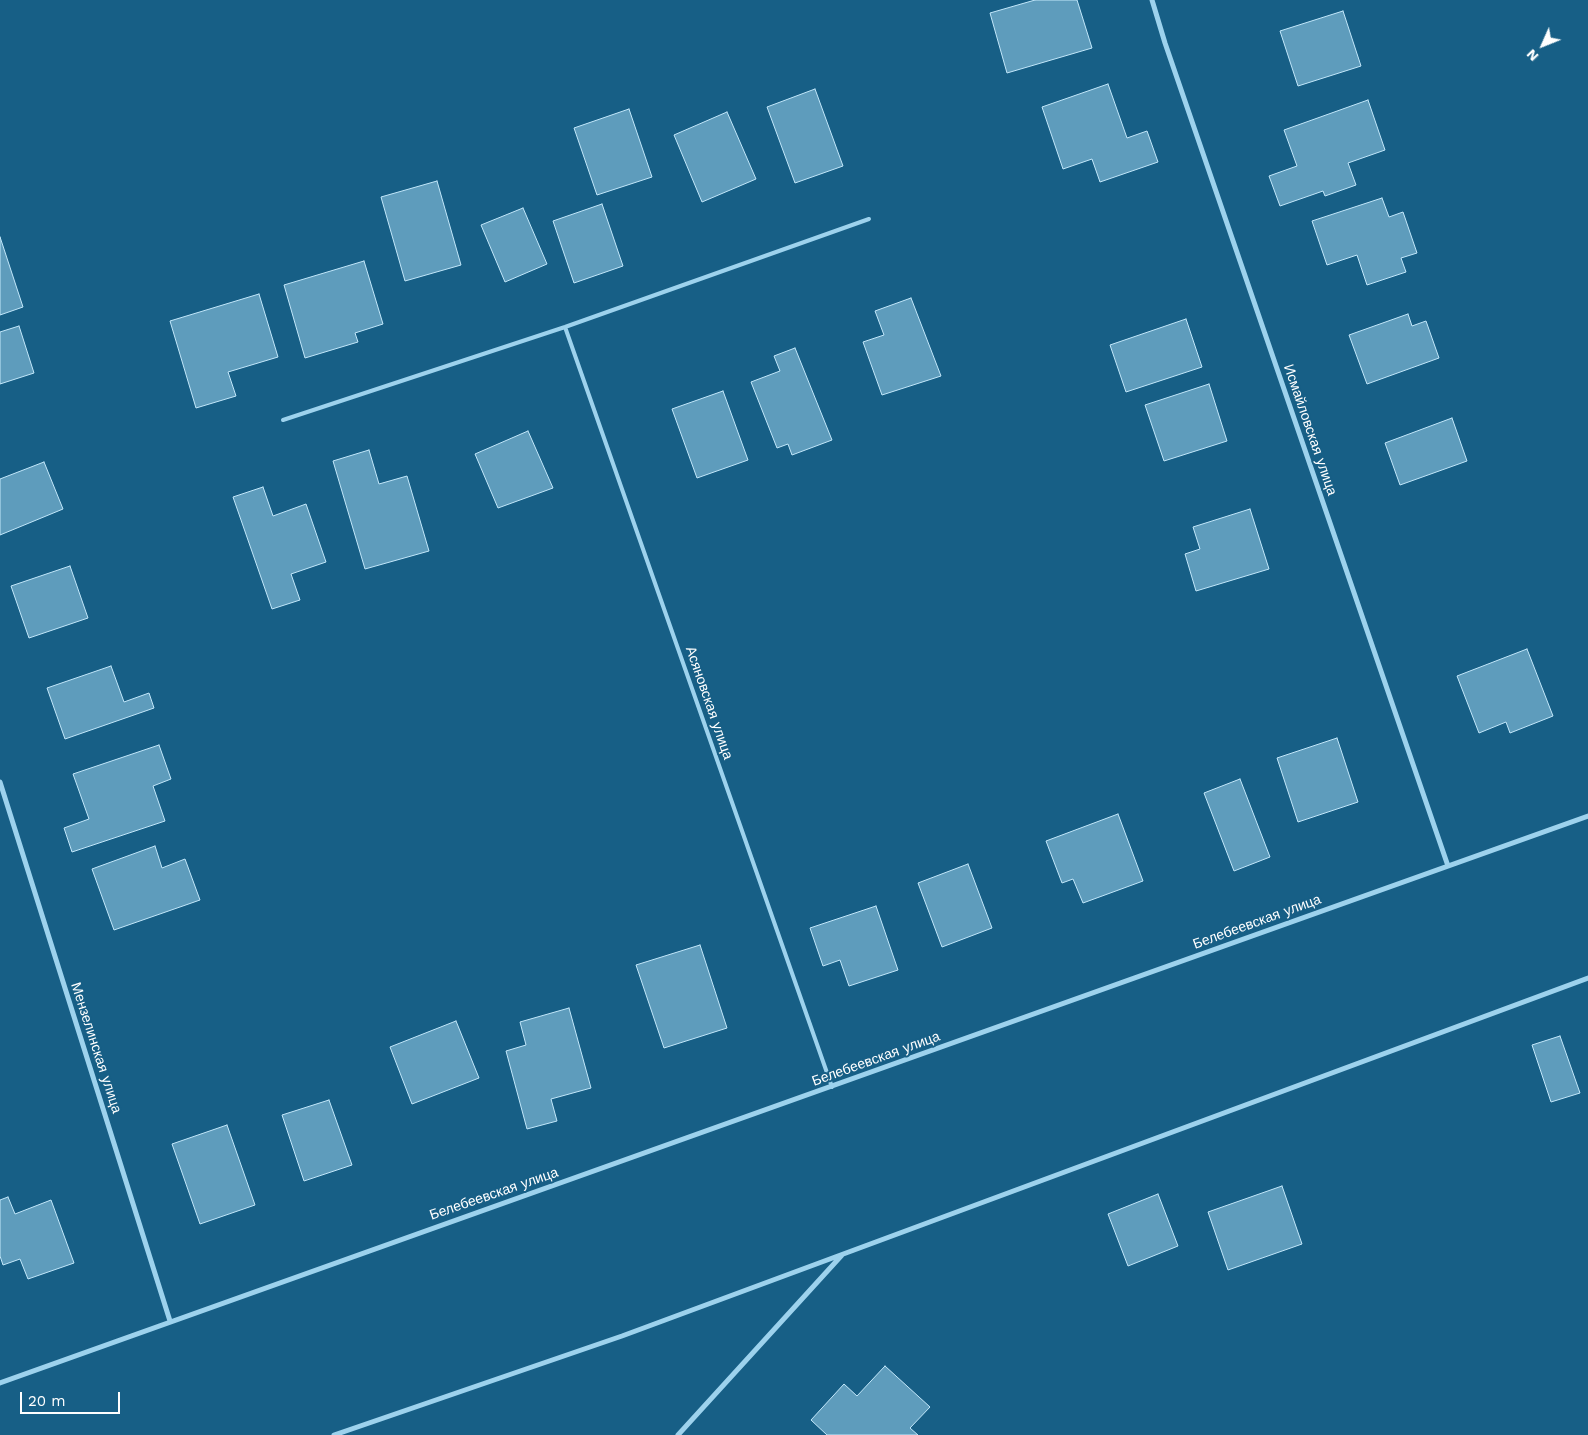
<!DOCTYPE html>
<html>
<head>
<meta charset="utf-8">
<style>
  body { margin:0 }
  #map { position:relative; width:1588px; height:1435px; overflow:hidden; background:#175f86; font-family:"Work Sans",sans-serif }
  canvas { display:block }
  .north { position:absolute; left:1518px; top:20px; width:50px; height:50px; -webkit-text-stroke:4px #175f86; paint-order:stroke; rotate:226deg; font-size:14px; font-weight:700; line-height:20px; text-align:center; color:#fff }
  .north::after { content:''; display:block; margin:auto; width:18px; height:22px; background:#fff; clip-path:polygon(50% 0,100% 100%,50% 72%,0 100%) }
  .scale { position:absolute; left:20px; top:1392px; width:100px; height:22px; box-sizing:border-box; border:2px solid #fff; border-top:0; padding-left:6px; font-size:15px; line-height:18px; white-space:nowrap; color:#fff; -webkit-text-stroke:4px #175f86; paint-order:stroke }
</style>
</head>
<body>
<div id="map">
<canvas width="1588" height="1435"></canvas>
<div class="north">N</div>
<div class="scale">20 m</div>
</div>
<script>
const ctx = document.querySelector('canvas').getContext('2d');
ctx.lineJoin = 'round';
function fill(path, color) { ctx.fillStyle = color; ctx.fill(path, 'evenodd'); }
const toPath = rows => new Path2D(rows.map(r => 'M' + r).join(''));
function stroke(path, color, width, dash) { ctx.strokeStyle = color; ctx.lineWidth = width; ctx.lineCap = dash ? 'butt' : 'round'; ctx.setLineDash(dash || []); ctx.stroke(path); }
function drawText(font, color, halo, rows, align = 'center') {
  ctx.font = font + ' "Work Sans",sans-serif'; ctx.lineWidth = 4; ctx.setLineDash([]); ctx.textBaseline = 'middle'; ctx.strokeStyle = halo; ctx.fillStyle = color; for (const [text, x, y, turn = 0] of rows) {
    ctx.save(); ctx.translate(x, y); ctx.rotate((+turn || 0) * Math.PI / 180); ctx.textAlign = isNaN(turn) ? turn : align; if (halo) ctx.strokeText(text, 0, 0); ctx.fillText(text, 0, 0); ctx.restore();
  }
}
const building = toPath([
  [1035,0,1077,0,1092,48,1007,73,990,13,1035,0],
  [1343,11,1361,66,1298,86,1280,31,1343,11],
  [1108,84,1127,138,1147,131,1158,162,1100,182,1092,159,1063,169,1042,107,1108,84],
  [815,89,843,166,795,183,767,107,815,89],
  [1368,100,1385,150,1348,163,1356,185,1325,196,1323,191,1280,206,1269,176,1297,166,1284,130,1368,100],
  [629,109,652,177,597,195,574,128,629,109],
  [727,112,756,179,702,202,674,135,727,112],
  [437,181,461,265,405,281,381,197,437,181],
  [1382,198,1389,217,1403,212,1417,253,1401,258,1406,272,1367,285,1357,255,1327,265,1312,221,1382,198],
  [602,204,623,266,574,283,553,221,602,204],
  [523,208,547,264,505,282,481,225,523,208],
  [0,237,23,307,0,315,0,237],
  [364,261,383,324,355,333,358,342,305,358,284,285,364,261],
  [259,294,278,357,228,372,236,396,196,408,170,321,259,294],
  [911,298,941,376,882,395,863,342,884,335,875,311,911,298],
  [1408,314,1412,326,1426,321,1439,358,1367,384,1349,335,1408,314],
  [1186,319,1202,367,1126,392,1110,345,1186,319],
  [19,326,34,373,0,384,0,332,19,326],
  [795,348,832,440,792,455,788,444,777,448,751,382,780,371,774,356,795,348],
  [1209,384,1227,441,1164,461,1145,405,1209,384],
  [723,391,748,460,697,478,672,409,723,391],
  [1452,418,1467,461,1400,485,1385,443,1452,418],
  [528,431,553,488,498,508,475,454,528,431],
  [369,450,379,484,407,476,429,551,365,569,333,461,369,450],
  [44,462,63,509,0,535,0,479,44,462],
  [263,487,273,516,306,504,326,562,291,574,300,600,272,609,233,497,263,487],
  [1250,509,1269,569,1196,591,1185,554,1200,549,1193,527,1250,509],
  [70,566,88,618,29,638,11,586,70,566],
  [1527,649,1553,716,1510,733,1506,722,1479,733,1457,676,1527,649],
  [111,666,124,702,149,693,154,708,65,739,47,688,111,666],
  [1337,738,1358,802,1298,822,1277,758,1337,738],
  [159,745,171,779,153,786,165,821,72,852,64,828,89,819,73,774,159,745],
  [1240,779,1270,857,1234,871,1204,793,1240,779],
  [1118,814,1143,881,1083,903,1073,879,1062,883,1046,841,1118,814],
  [155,846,162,868,185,859,200,900,114,930,92,869,155,846],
  [968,864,992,928,942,947,918,883,968,864],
  [876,906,898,970,849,986,840,960,823,966,810,928,876,906],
  [700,945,727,1028,664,1048,636,965,700,945],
  [569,1008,591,1088,551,1099,557,1121,527,1129,506,1051,526,1045,520,1022,569,1008],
  [456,1021,479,1078,412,1104,390,1047,456,1021],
  [1560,1036,1580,1093,1551,1102,1532,1045,1560,1036],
  [329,1100,352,1165,304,1181,282,1115,329,1100],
  [227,1125,255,1205,200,1224,172,1144,227,1125],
  [1282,1186,1302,1244,1228,1270,1208,1212,1282,1186],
  [1158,1194,1178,1246,1128,1266,1108,1214,1158,1194],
  [8,1197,15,1214,51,1200,74,1263,28,1279,20,1259,3,1265,0,1256,0,1200,8,1197],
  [885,1366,930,1407,910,1428,918,1435,827,1435,811,1420,844,1384,857,1396,885,1366]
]);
fill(building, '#5e9cbc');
stroke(building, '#c2e7fa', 1);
stroke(toPath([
  [565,327,832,1087],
  [283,420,565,327,869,219]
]), '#9dd2ed', 4);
stroke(toPath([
  [1152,0,1165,43,1448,866],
  [0,782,170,1321],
  [0,1383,1588,816],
  [334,1435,622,1336,1588,978],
  [678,1435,842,1255]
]), '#9dd2ed', 5);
drawText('14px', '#fff', '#175f86', [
  ["Исмайловская улица",1310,430,71],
  ["Асяновская улица",709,703,71],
  ["Белебеевская улица",1257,922,-20],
  ["Мензелинская улица",96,1048,72],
  ["Белебеевская улица",876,1059,-20],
  ["Белебеевская улица",494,1194,-19]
]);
</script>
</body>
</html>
